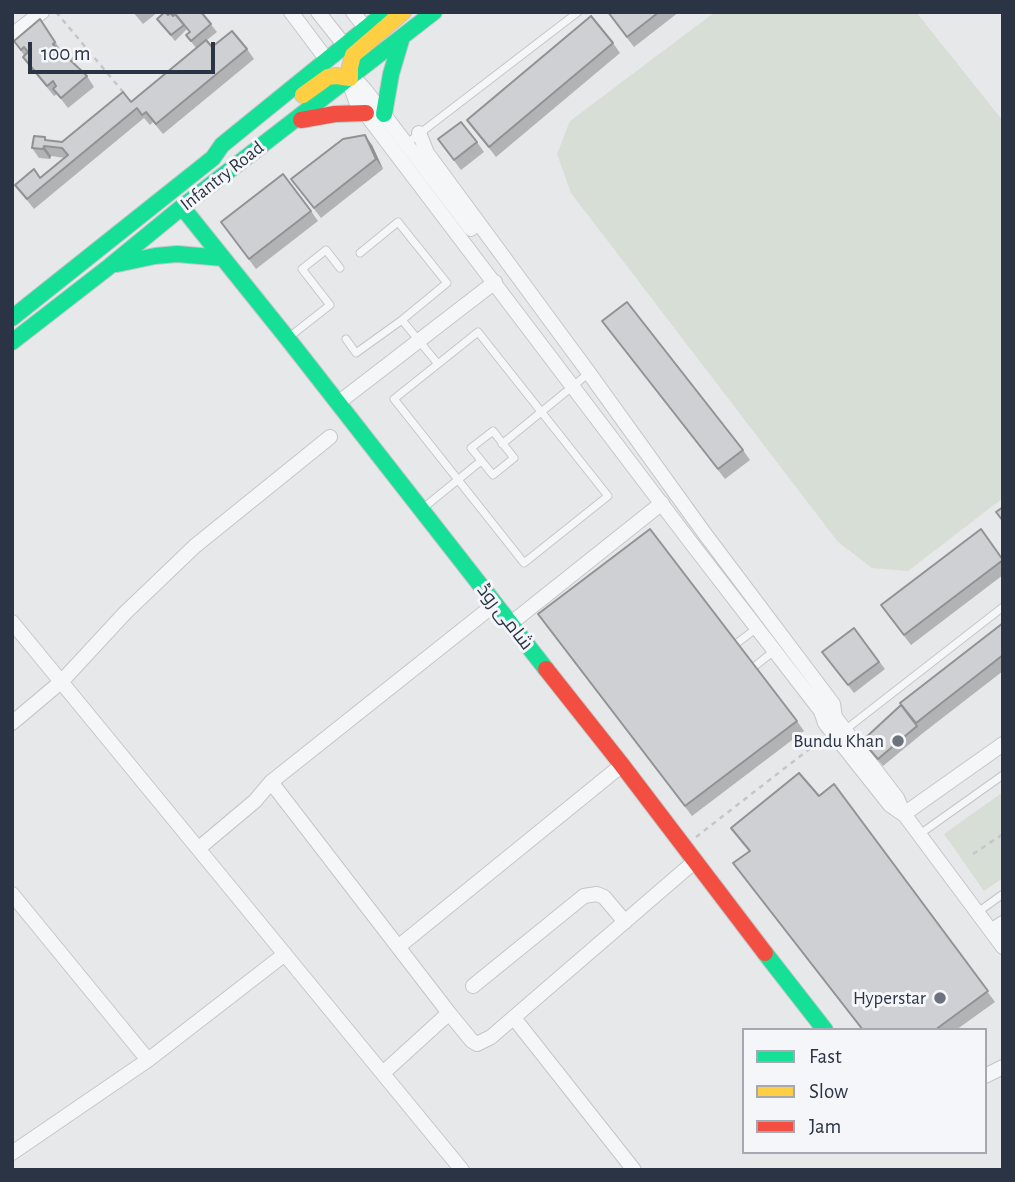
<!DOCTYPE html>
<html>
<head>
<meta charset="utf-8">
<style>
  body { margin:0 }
  #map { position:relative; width:1015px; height:1182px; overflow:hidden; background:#e6e8ea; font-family:"Alegreya Sans",sans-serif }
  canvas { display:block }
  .frame { position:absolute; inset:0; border:14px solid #2b3445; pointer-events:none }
  .legend { position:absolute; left:742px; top:1028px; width:245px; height:126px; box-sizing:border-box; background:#f4f6f9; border:2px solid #a4a8b1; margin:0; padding:9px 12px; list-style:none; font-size:21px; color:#2b3445 }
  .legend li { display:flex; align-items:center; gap:14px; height:35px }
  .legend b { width:35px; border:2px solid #a4a8b1 }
  .scale { position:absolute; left:28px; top:42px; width:187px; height:32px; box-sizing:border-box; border:4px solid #2b3445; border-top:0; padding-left:9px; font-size:21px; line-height:24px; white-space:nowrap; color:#2b3445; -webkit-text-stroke:5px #f4f6f9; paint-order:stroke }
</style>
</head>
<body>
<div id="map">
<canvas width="1015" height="1182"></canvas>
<div class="frame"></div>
<ul class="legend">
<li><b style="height:9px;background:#16e098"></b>Fast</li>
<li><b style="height:9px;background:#ffcf43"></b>Slow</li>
<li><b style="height:9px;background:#f24e42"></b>Jam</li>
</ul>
<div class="scale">100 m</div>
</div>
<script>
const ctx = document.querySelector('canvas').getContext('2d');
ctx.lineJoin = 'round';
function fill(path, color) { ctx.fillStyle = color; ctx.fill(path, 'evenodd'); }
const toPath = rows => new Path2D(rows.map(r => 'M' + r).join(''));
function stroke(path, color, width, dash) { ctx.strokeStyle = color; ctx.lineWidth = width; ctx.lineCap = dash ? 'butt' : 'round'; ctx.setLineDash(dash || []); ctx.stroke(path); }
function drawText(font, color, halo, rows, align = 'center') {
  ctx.font = font + ' "Alegreya Sans",Cairo,sans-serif'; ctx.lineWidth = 6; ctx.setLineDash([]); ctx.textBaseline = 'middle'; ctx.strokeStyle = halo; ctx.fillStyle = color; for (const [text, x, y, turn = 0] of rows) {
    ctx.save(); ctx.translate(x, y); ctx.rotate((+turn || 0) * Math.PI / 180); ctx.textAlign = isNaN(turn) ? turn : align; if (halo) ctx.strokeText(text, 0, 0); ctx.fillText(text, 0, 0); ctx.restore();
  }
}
fill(toPath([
  [715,12,916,12,1003,121,1003,498,908,571,872,568,838,542,571,193,557,154,570,121],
  [1003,792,1003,878,984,891,944,834]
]), '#d6ded6');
const lane = toPath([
  [406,144,578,12],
  [360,253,398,222,447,283,402,320,438,364],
  [478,332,608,496,524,563,394,399,478,332],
  [288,338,330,305,302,269,326,250,340,268],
  [346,339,356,353,402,320],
  [493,431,514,458,493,475,471,448,493,431],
  [502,444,589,373],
  [422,509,481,461],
  [737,643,757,628],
  [755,666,774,651],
  [845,730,1003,607],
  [920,834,1003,775],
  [978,912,1003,894]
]);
const street = toPath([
  [291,12,327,60],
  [318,12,345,46],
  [353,12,366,29],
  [12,35,42,12],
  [350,78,352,90,356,101,692,544,821,711,825,723,890,805,903,814],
  [350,78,359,83,366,91,471,229],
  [419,133,427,153,589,373,705,534,833,704,835,717,897,798,904,814,1003,947],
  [338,403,495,282],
  [12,622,462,1170],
  [510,624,662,503],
  [12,723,62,681,125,613,195,546,330,437],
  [904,814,1003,744],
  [199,848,255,801,271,782],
  [12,894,148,1060],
  [991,931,1003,923],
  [398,947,622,765],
  [473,986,584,896,597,894,604,897,625,922],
  [449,1013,271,782,495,604],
  [514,1018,634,1170],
  [383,1073,449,1013,472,1041,477,1044,491,1037,694,862],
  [985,1076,1003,1067],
  [12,1153,148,1060,285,954]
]);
const fast = toPath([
  [384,114,391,74,402,37],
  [182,207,288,339,546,669],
  [117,264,155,256,177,254,223,258],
  [12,318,213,158,222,145,386,12],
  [12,342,110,266,182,207,434,12],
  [765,953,825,1030]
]);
const slow = toPath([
  [303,95,328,77,336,76,350,78,350,67,353,55,403,12]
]);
const jam = toPath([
  [301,120,335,114,366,113],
  [546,669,622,765,765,953]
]);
stroke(lane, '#c4c6c8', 9);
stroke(street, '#c4c6c8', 16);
stroke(fast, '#c4c6c8', 18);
stroke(slow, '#c4c6c8', 18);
stroke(jam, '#c4c6c8', 18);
stroke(toPath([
  [56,12,124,93],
  [71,60,86,47],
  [696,837,821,740],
  [973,854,1003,834]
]), '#c5c6ca', 2.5, [5, 5]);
stroke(lane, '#f5f6f7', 7);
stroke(street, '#f5f6f7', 14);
stroke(fast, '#16e098', 16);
stroke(slow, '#ffcf43', 16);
stroke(jam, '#f24e42', 16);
stroke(toPath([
  [1001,1170,1003,1169]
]), '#cecfd2', 3.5, [3.5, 7]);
fill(toPath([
  [133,12,158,12,143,24],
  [165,12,201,12,217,32,207,40,212,47,247,49,254,59,163,134,153,122,150,125,144,118,34,209,15,185,40,178,65,158,51,156,50,159,39,158,32,148,45,137,47,140,62,142,131,102,196,48,186,35,190,32,187,29,175,41,157,19],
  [607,12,679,12,634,47],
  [40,19,62,52,61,53,66,60,87,76,94,87,68,108,57,94,54,96,30,67,23,57,24,55,14,41],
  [613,43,620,53,496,157,467,120],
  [438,139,477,142,484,152,461,170],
  [372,145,383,169,321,218,291,179],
  [311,211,318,221,256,269,221,222],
  [602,321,743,450,750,460,725,479],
  [1003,558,1003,575,911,645,888,615],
  [1003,623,1003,671,923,733,883,766,862,741],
  [545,624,797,721,804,731,692,816],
  [854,628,885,669,854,693,822,652],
  [834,784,995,1002,956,1030,862,1030,733,863,750,852,731,828,819,796]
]), '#b1b3b5');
fill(toPath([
  [365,135,372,145,383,169,376,159],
  [44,146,51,156,50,159,43,149]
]), '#909294');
const building = toPath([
  [165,12,168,15,170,13,173,16,175,14,184,25,171,35,157,19,165,12],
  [174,12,201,12,211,24,191,41,186,35,190,32,174,12],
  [608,12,659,12,627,37,608,12],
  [591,16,613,43,489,147,467,120,591,16],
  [40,19,55,42,53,44,66,60,68,58,87,76,61,98,53,89,56,86,53,81,47,86,23,57,28,52,24,47,21,50,14,41,40,19],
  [232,31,247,49,156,124,146,112,142,115,137,108,27,199,15,185,34,169,40,178,68,155,62,148,44,146,43,149,32,148,34,136,45,137,45,140,62,142,123,92,131,102,206,40,212,47,232,31],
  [461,122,477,142,454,160,438,139,461,122],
  [365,135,376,159,314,208,291,179,343,139,365,135],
  [283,174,311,211,249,259,221,222,283,174],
  [627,302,743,450,718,469,602,321,627,302],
  [1003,507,1003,521,996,512,1003,507],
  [650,529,797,721,685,806,538,614,650,529],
  [981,529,1003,560,904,635,881,605,981,529],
  [1003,623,1003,655,916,723,900,703,1003,623],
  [854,628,879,662,848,685,822,652,854,628],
  [901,705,917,726,878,759,862,741,901,705],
  [799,773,819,796,834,784,988,991,935,1030,863,1030,733,863,750,851,731,828,799,773]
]);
fill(building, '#ced0d3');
stroke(building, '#909294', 2);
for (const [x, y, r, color] of [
  [898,741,7,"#6c737f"],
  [940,998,7,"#6c737f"]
]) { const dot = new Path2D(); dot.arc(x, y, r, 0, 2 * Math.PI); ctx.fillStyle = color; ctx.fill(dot); stroke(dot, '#f4f6f9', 2.5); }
drawText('19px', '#2b3445', '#f4f6f9', [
  ["Infantry Road",222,176,-38],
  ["شامی روڈ",505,617,52]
]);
drawText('19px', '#2b3445', '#f4f6f9', [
  ["Bundu Khan",884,741],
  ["Hyperstar",926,998]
], 'right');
</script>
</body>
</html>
